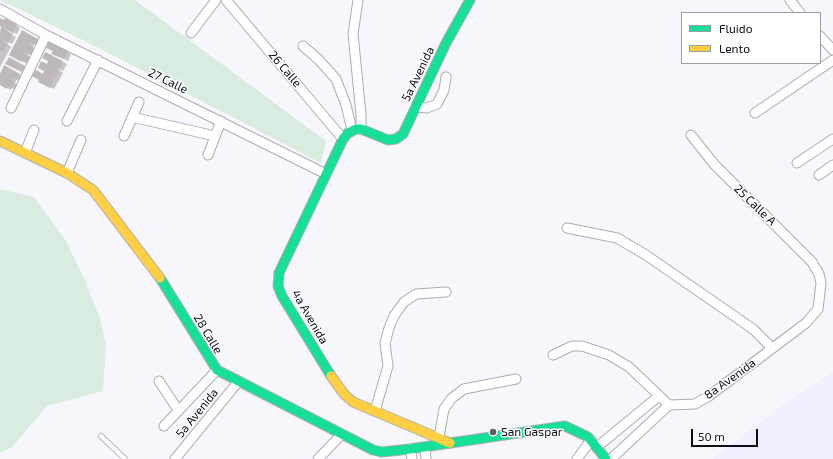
<!DOCTYPE html>
<html>
<head>
<meta charset="utf-8">
<style>
  body { margin:0 }
  #map { position:relative; width:833px; height:459px; overflow:hidden; background:#f7f6fc; font-family:"Exo 2",sans-serif }
  canvas { display:block }
  .legend { position:absolute; left:681px; top:12px; width:140px; height:52px; box-sizing:border-box; background:#fff; border:1px solid #9e9da1; margin:0; padding:5px 7px; list-style:none; font-size:12px; color:#0d0b14 }
  .legend li { display:flex; align-items:center; gap:8px; height:20px }
  .legend b { width:20px; border:1px solid #9e9da1 }
  .scale { position:absolute; left:691px; top:429px; width:67px; height:18px; box-sizing:border-box; border:2px solid #0d0b14; border-top:0; padding-left:5px; font-size:12px; line-height:14px; white-space:nowrap; color:#0d0b14; -webkit-text-stroke:3px #fff; paint-order:stroke }
</style>
</head>
<body>
<div id="map">
<canvas width="833" height="459"></canvas>
<ul class="legend">
<li><b style="height:5px;background:#16e098"></b>Fluido</li>
<li><b style="height:5px;background:#ffcf43"></b>Lento</li>
</ul>
<div class="scale">50 m</div>
</div>
<script>
const ctx = document.querySelector('canvas').getContext('2d');
ctx.lineJoin = 'round';
function fill(path, color) { ctx.fillStyle = color; ctx.fill(path, 'evenodd'); }
const toPath = rows => new Path2D(rows.map(r => 'M' + r).join(''));
function stroke(path, color, width, dash) { ctx.strokeStyle = color; ctx.lineWidth = width; ctx.lineCap = dash ? 'butt' : 'round'; ctx.setLineDash(dash || []); ctx.stroke(path); }
function drawText(font, color, halo, rows, align = 'center') {
  ctx.font = font + ' "Exo 2",sans-serif'; ctx.lineWidth = 3; ctx.setLineDash([]); ctx.textBaseline = 'middle'; ctx.strokeStyle = halo; ctx.fillStyle = color; for (const [text, x, y, turn = 0] of rows) {
    ctx.save(); ctx.translate(x, y); ctx.rotate((+turn || 0) * Math.PI / 180); ctx.textAlign = isNaN(turn) ? turn : align; if (halo) ctx.strokeText(text, 0, 0); ctx.fillText(text, 0, 0); ctx.restore();
  }
}
fill(toPath([
  [833,372,833,459,712,459,779,408]
]), '#f1eefd');
fill(toPath([
  [0,0,135,0,326,141,321,163,95,46],
  [0,189,34,197,66,241,85,281,100,318,106,345,103,391,47,406,12,447,0,453]
]), '#daece0');
fill(toPath([
  [0,19,5,22,6,19,20,28,17,34,4,29,3,30,16,37,12,44,4,41,11,47,0,67,0,31,2,27,0,26],
  [22,31,41,42,39,46,34,44,33,48,38,51,35,56,29,53,28,57,34,60,31,64,26,61,25,63,11,55],
  [50,43,71,54,68,61,57,56],
  [46,53,67,64,63,71,58,69,63,73,54,89,43,84,43,75,49,61],
  [4,67,24,77,21,82,17,79,15,83,19,86,16,90,12,88,11,90,0,84,0,75]
]), '#0003');
fill(toPath([
  [0,18,4,20,5,18,17,25,13,33,0,26],
  [1,27,13,34,8,42,0,38],
  [22,30,38,39,35,45,30,42,29,45,34,48,31,55,25,52,24,54,30,57,27,63,22,60,21,62,9,55],
  [0,39,8,43,3,52,0,50],
  [49,42,68,51,64,59,51,54,53,51,46,48],
  [45,52,63,61,59,69,51,66,59,70,55,79,47,75,54,79,50,88,38,82,39,80,32,76,36,70,43,74,44,71,38,68,41,61,47,64,48,61,42,58],
  [9,57,25,66,22,72,5,64],
  [4,65,20,74,17,80,12,78,11,80,15,82,12,89,8,86,7,89,0,85,0,74,6,77,0,74]
]), '#beb8ba');
const lane = toPath([
  [101,436,125,459]
]);
const street = toPath([
  [226,0,343,139],
  [358,0,353,34,361,114,361,129],
  [790,0,800,13],
  [0,9,46,35,326,174],
  [191,33,216,0],
  [820,36,833,50],
  [303,46,318,59,336,79,346,105,352,130],
  [416,107,427,108,437,104,444,90,446,77],
  [11,108,46,35],
  [755,113,833,60],
  [132,117,215,136],
  [67,121,98,60],
  [124,136,139,102],
  [25,153,34,130],
  [208,155,221,121],
  [797,163,833,139],
  [67,173,81,140],
  [819,175,833,165],
  [567,228,617,238,646,255,753,329,772,348],
  [553,355,572,346,582,346,609,355,629,367,669,405],
  [159,381,178,410],
  [375,411,388,366,385,343,389,328,394,316,404,302,416,294,446,292],
  [164,426,217,370],
  [439,437,444,409,452,398,464,389,516,379],
  [425,447,426,459],
  [597,447,659,396],
  [410,449,412,459],
  [175,459,238,382],
  [318,459,341,435],
  [577,459,591,440],
  [611,459,669,405,695,404,709,396,806,323,818,309,821,283,819,274,812,262,714,164,691,135]
]);
const fast = toPath([
  [160,278,217,370,373,450,382,452,410,449,565,426,588,437,606,459],
  [331,376,282,296,278,286,279,273,343,139,348,133,356,129,361,129,388,140,396,139,403,134,446,43,470,0]
]);
const slow = toPath([
  [0,141,67,173,93,190,160,278],
  [331,376,344,394,353,402,450,443]
]);
stroke(lane, '#adacb3', 6);
stroke(street, '#adacb3', 11);
stroke(fast, '#adacb3', 11);
stroke(slow, '#adacb3', 11);
stroke(lane, '#fefeff', 4.5);
stroke(street, '#fefeff', 9);
stroke(fast, '#16e098', 9);
stroke(slow, '#ffcf43', 9);
for (const [x, y, r, color] of [
  [493,432,4,"#5f5d65"]
]) { const dot = new Path2D(); dot.arc(x, y, r, 0, 2 * Math.PI); ctx.fillStyle = color; ctx.fill(dot); stroke(dot, '#fff', 1.5); }
drawText('12px', '#0d0b14', '#fff', [
  ["26 Calle",285,69,50],
  ["5a Avenida",418,74,-64],
  ["27 Calle",168,81,26],
  ["25 Calle A",755,205,44],
  ["4a Avenida",310,317,60],
  ["28 Calle",208,334,59],
  ["8a Avenida",730,379,-36],
  ["5a Avenida",197,413,-51]
]);
drawText('12px', '#0d0b14', '#fff', [
  ["San Gaspar",501,432]
], 'left');
</script>
</body>
</html>
